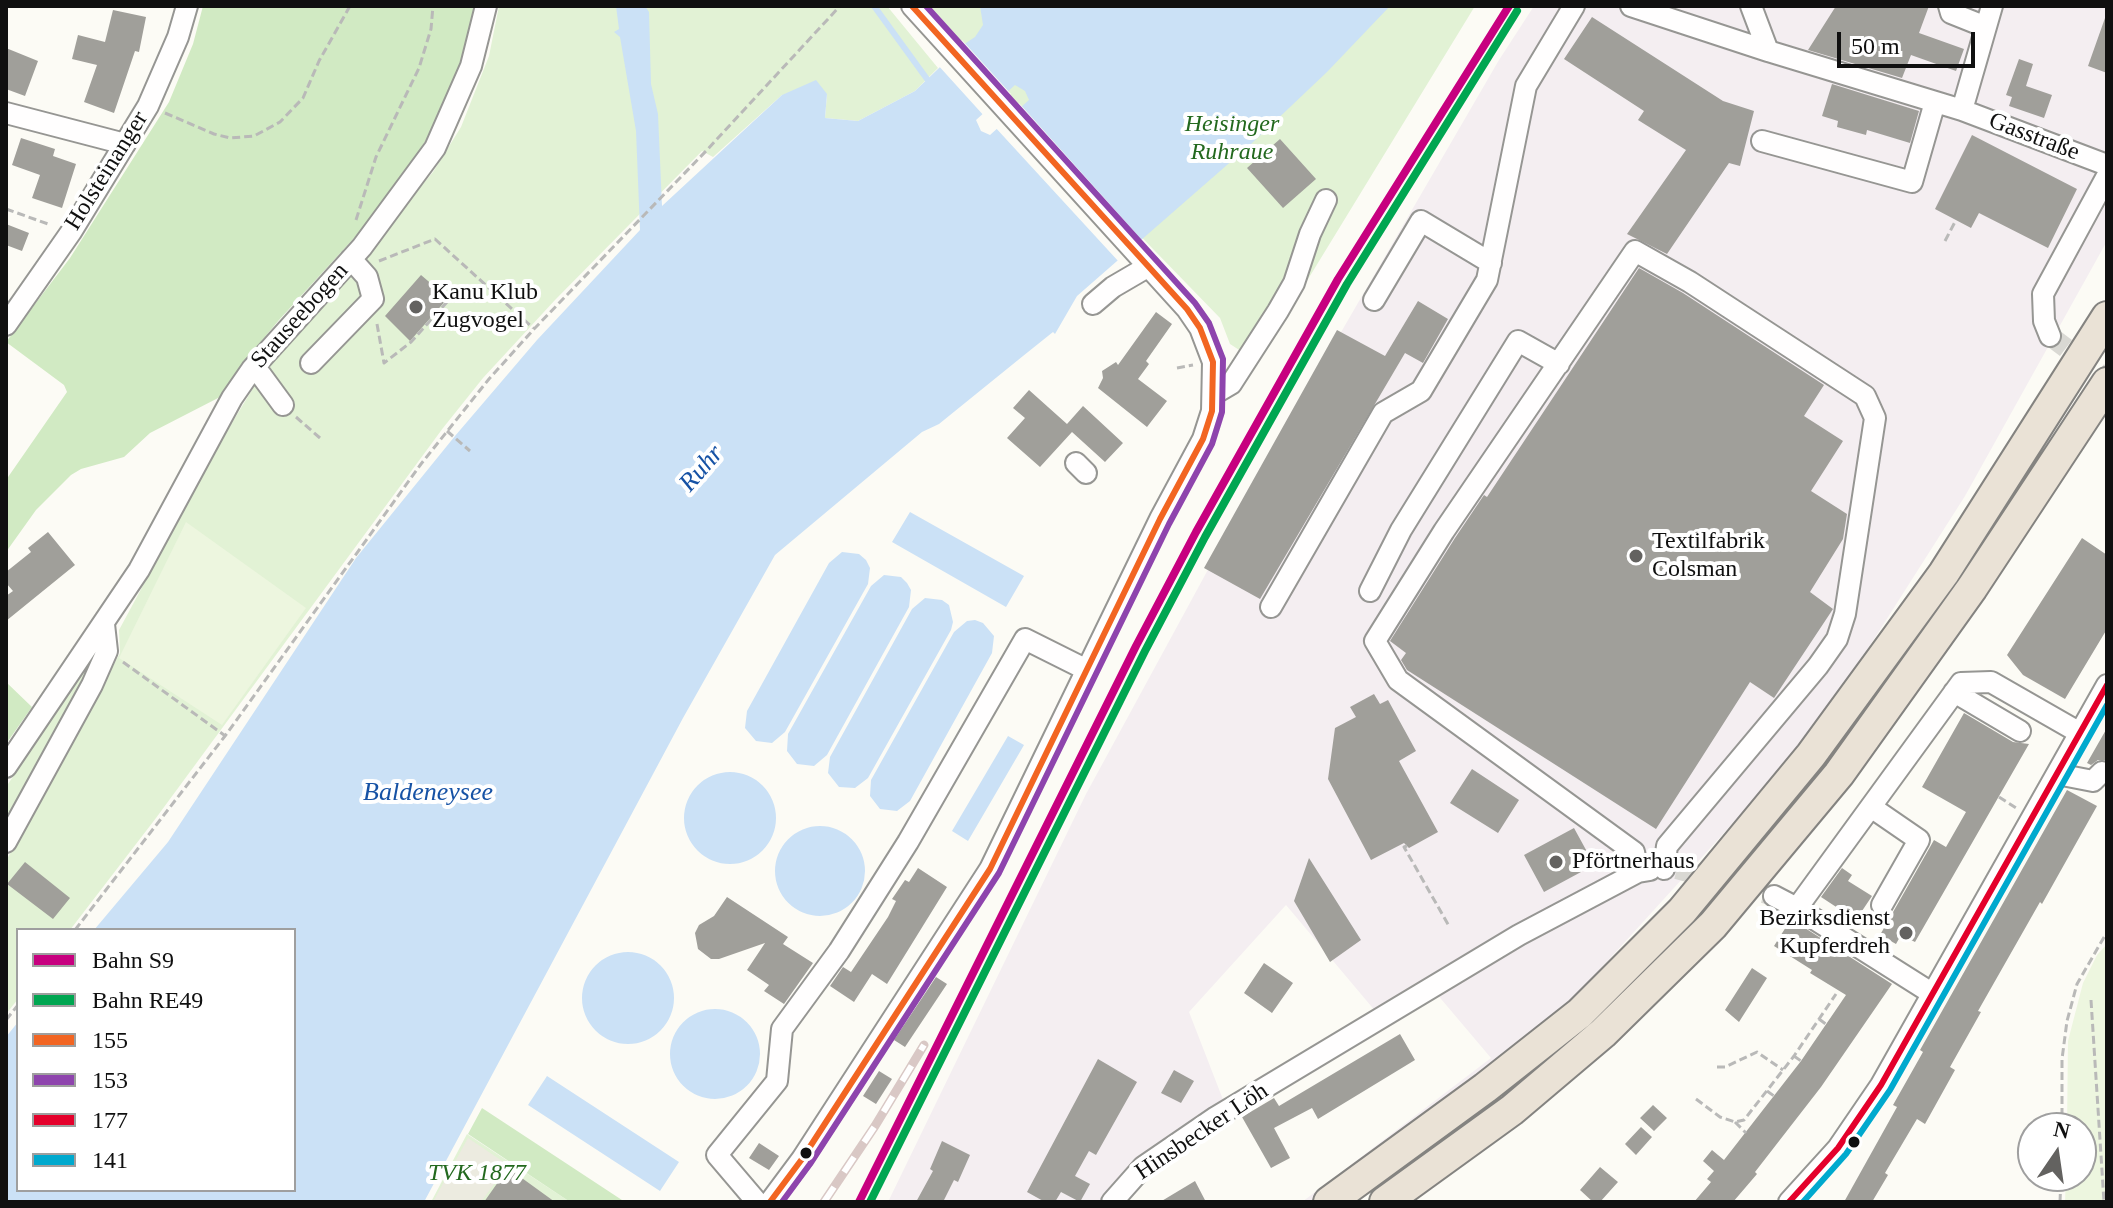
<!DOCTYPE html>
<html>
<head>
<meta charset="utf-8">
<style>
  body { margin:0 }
  #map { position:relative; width:2113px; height:1208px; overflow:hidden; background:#fcfbf5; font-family:"Times New Roman",serif }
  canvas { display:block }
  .frame { position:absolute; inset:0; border:8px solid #101010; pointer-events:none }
  .legend { position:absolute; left:16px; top:928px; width:280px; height:264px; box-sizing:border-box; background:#fff; border:2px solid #9f9f9f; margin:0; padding:10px 14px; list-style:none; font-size:24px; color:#101010 }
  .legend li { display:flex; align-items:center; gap:16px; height:40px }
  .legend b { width:40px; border:2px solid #9f9f9f }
  .north { position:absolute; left:2017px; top:1112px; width:80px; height:80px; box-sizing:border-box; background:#fff; border:2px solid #9f9f9f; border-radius:50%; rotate:13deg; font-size:22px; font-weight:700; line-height:32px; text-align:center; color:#101010 }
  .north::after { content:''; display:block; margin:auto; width:28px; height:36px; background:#636260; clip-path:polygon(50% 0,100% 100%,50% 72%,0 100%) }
  .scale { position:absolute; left:1837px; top:32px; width:138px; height:36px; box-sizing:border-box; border:4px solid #101010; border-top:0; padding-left:10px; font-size:24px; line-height:28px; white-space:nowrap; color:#101010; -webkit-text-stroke:6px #fff; paint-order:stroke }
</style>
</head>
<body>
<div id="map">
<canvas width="2113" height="1208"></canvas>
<div class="frame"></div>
<ul class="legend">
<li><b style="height:10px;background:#c7007f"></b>Bahn S9</li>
<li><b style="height:10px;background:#00a651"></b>Bahn RE49</li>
<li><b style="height:10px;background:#f26522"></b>155</li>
<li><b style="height:10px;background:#8e44ad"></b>153</li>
<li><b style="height:10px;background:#e4002b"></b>177</li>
<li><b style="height:10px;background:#00a9ce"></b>141</li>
</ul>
<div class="north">N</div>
<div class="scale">50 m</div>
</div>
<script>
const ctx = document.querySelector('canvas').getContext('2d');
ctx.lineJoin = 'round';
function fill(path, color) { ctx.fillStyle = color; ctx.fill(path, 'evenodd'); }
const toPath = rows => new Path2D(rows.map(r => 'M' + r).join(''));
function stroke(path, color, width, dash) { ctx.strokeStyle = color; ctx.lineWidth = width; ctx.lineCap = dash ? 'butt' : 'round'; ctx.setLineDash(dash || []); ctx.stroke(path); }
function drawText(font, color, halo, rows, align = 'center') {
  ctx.font = font + ' "Times New Roman",serif'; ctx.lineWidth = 8; ctx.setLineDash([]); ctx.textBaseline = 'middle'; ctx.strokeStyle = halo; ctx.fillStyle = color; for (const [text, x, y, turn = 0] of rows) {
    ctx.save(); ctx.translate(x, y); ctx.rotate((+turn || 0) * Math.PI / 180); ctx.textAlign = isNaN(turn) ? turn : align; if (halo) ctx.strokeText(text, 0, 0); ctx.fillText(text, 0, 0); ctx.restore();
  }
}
fill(toPath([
  [1534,6,2107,6,2107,241,1965,496,1813,735,1553,1021,1317,1202,1302,1202,1491,1058,1436,993,1387,1025,1286,905,1189,1012,1229,1115,1144,1172,1117,1202,888,1202,1086,794,1279,439,1499,60]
]), '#f4eef1');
fill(toPath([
  [499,6,887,6,938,68,915,91,858,121,825,118,827,94,782,95,713,157,702,151,555,300,483,378,443,428,156,818,70,930,18,930,18,999,6,1014,6,861,120,653,119,630,221,441,261,375,433,172,461,127,489,56],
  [920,6,1475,6,1269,343,1253,359,1230,344,1220,318,955,45],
  [96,653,99,657,6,834,6,787],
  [467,1134,570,1202,431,1202]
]), '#e2f2d5');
fill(toPath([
  [203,6,475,6,466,46,449,95,420,151,366,225,279,320,244,362,220,397,150,433,124,457,81,469,71,475,36,510,6,552,6,480,67,392,64,385,6,342,70,258,169,102,193,44],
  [6,682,32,707,6,744],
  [482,1108,625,1202,570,1202,468,1134]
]), '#d1eac3');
fill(toPath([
  [186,522,306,608,222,725,119,658],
  [2107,944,2107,1202,2065,1202,2066,1176,2081,1176,2081,1128,2067,1128,2068,1041,2083,983,2097,955]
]), '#edf6df');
fill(toPath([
  [468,1138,508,1165,481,1202,437,1202,434,1200]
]), '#ecebe0');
fill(toPath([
  [616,6,645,6,649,12,651,84,658,114,662,206,782,95,816,80,827,94,825,118,858,121,915,91,963,45,975,37,983,25,980,6,1390,6,1327,72,1251,144,1077,296,1055,334,1053,332,1023,356,939,424,922,432,775,555,683,718,424,1202,6,1202,6,1037,18,1022,18,1190,294,1190,294,930,94,930,168,842,356,558,455,436,537,340,640,230,636,131,620,37,614,32,619,29],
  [1015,85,1025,91,1029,100,990,135,981,131,976,120],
  [910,512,1024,576,1006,607,892,542],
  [842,552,859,554,866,560,870,568,868,584,785,732,772,743,756,741,745,728,747,711,829,563],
  [884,575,901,577,907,583,911,590,909,607,827,755,814,766,797,764,787,751,788,734,871,586],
  [925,598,942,600,949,605,953,622,951,630,868,778,855,788,839,787,828,773,830,757,912,609],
  [975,620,983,623,994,636,992,653,910,801,897,811,880,809,870,796,871,780,954,632,967,621],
  [1008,736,1024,745,968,841,952,831],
  '684 818a46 46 0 1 1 92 0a46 46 0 1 1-92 0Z',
  '775 871a45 45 0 1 1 90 0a45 45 0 1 1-90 0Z',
  '582 998a46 46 0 1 1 92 0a46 46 0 1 1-92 0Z',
  '670 1054a45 45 0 1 1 90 0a45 45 0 1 1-90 0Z',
  [547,1076,679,1162,660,1191,528,1105]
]), '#cbe1f6');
fill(toPath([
  [962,40,1011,94,985,117,937,64],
  [1019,103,1142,240,1119,262,994,126]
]), '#fcfbf5');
stroke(toPath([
  [874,6,927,79]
]), '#cbe1f6', 6);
fill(toPath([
  [1836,6,1929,6,1919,33,1964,49,1956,71,1911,55,1902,78,1808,50],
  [113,10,146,17,139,52,135,51,114,113,84,102,97,65,72,59,78,35,105,42],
  [1592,17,1723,101,1754,111,1740,166,1729,163,1667,254,1627,234,1686,150,1638,120,1644,111,1564,59],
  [2105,18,2107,19,2107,73,2088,66],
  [6,48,38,61,25,96,6,89],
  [2019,59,2033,64,2026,86,2052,95,2044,118,2009,106,2012,97,2006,95],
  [1832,84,1919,111,1910,143,1867,130,1866,135,1837,127,1838,121,1822,116],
  [1972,135,2077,189,2048,248,1979,213,1971,228,1935,209],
  [21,138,55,149,53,156,76,164,62,208,32,198,40,175,12,165],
  [1280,139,1316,179,1283,208,1247,168],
  [6,224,29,233,22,251,6,245],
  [1639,268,1683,293,1824,385,1804,416,1843,441,1811,491,1847,514,1843,539,1810,592,1833,609,1774,698,1750,682,1656,829,1407,670,1401,660,1406,653,1390,641,1455,538,1484,495,1487,497],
  [421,275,448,298,410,341,385,316],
  [1418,301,1448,319,1423,363,1405,353,1260,599,1204,568,1337,330,1385,356],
  [1156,312,1172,324,1146,361,1149,364,1138,379,1167,401,1147,427,1098,388,1103,378,1102,371,1116,362,1118,365],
  [1029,390,1067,424,1083,406,1123,443,1105,462,1072,432,1040,467,1007,438,1025,418,1013,408],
  [48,532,75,565,6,621,6,596,13,591,6,583,6,572,31,552,28,548],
  [2082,538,2107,555,2107,629,2065,699,2023,675,2007,655],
  [1374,694,1380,704,1388,700,1416,751,1399,761,1438,832,1409,848,1404,843,1371,860,1328,779,1335,728,1356,717,1350,707],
  [1964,713,2013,742,2029,744,1915,942,1901,935,1896,944,1880,935,1934,840,1946,847,1966,812,1922,787],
  [2107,728,2107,760,2098,760,2091,765,2087,763],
  [1472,769,1519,800,1498,833,1450,803],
  [2067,790,2097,806,2042,904,2040,902,1978,1011,1981,1012,1950,1067,1955,1070,1925,1124,1917,1119,1885,1173,1888,1175,1872,1202,1844,1202,1897,1107,1893,1105,1923,1052,1920,1050],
  [1574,828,1591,859,1577,866,1581,872,1544,892,1524,855],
  [1309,858,1361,940,1330,962,1294,901],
  [25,862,70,898,53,919,7,884],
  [918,868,947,887,887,984,872,974,854,1002,830,986,843,967,851,972,888,917,896,901,892,899,905,880,909,882],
  [1842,868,1852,875,1848,881,1872,896,1856,920,1821,897],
  [727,897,788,937,783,944,813,963,784,1004,764,991,769,985,747,970,765,943,719,959,711,959,698,949,695,933,699,925,714,916],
  [1791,919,1892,984,1821,1087,1755,1172,1757,1174,1733,1202,1694,1202,1711,1182,1707,1179,1714,1171,1703,1161,1712,1150,1724,1160,1801,1061,1846,995,1810,973,1812,970,1774,946],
  [1264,963,1293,983,1272,1013,1244,993],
  [1752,968,1767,978,1739,1022,1725,1010],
  [936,977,947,984,905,1047,894,1040],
  [1400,1034,1415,1060,1318,1119,1312,1108,1274,1128,1290,1158,1271,1168,1242,1117,1274,1098,1279,1106],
  [1098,1059,1137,1082,1096,1155,1089,1151,1075,1176,1090,1184,1080,1202,1061,1192,1055,1202,1045,1202,1027,1192],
  [1174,1070,1194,1081,1181,1103,1161,1093],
  [879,1071,892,1079,876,1104,863,1096],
  [1653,1105,1667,1118,1654,1131,1640,1118],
  [1641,1127,1652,1137,1636,1155,1625,1144],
  [942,1141,970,1155,958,1182,954,1180,943,1202,916,1202,933,1171,930,1169],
  [759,1143,779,1156,769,1170,749,1158],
  [1600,1167,1618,1182,1600,1202,1593,1202,1580,1190],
  [508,1168,555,1202,484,1202],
  [1195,1181,1206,1202,1160,1202]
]), '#a09f9a');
stroke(toPath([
  [2050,336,2107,379],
  [1677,869,1774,896]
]), '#d9d8d3', 20, [20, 10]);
const minor = toPath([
  [1631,6,1768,51],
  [1751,6,1768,51,1962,110,2107,165],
  [1949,6,1951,13,1986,27],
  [1962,110,1992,6],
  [6,113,125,144],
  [1762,141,1912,182,1935,102],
  [1374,300,1421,221,1491,263],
  [1093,304,1113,287,1149,266],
  [6,325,71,232,148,106,178,37,187,6],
  [2050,336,2044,321,2043,294,2107,176],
  [311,363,373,299,367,277,351,259],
  [252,369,261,375,283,405],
  [1214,394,1231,384,1278,311,1294,283,1310,234,1326,200],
  [1076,463,1086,473],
  [1370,591,1401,530,1518,341,1559,364],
  [1271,607,1383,413,1421,391,1487,280,1526,86,1574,6],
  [1954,692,2020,731],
  [6,767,139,570,232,398,252,369,362,247,435,148,471,66,486,6],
  [2057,774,2093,781,2102,772],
  [1871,807,1919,840,1882,905],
  [6,842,92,685,107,651,104,624],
  [1638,872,1634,852,1398,680,1375,641,1444,531,1635,251,1690,282,1865,396,1875,418,1845,614,1837,639,1818,666,1667,846,1664,869],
  [1774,896,1797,908,1933,994],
  [1797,908,1961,683,1991,682,2080,733],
  [757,1202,717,1155,777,1081,782,1029,839,951,908,842,1025,639,1087,670],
  [770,1202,802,1159,990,869,1160,519,1203,439,1212,411,1213,362,1200,328,1187,309,912,6],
  [1112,1202,1143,1167,1216,1117,1519,935,1638,872,1650,870],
  [1789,1202,1838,1148,1881,1085,2107,685]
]);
const highway = toPath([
  [1329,1202,1485,1088,1580,1013,1682,911,1811,755,1944,573,2107,317],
  [1385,1202,1512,1110,1603,1033,1713,925,1839,774,1972,588,2107,383]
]);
stroke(minor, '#969693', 24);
stroke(highway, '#848380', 34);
stroke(toPath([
  [165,113,214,134,230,138,254,136,280,122,303,98,319,61,350,6],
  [6,209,51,225],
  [356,220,376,157,419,68,431,29,433,6],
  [1945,241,1956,220],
  [379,261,435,239,533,328],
  [377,324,384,363,411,342,456,292],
  [1177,368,1193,365],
  [296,417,320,438],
  [447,431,470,451],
  [123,662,224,735],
  [1999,797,2016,808],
  [1407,846,1404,847,1449,926],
  [75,930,225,736,421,464,489,379,534,329,706,151,840,6],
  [2091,1000,2104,1202],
  [1819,1019,1827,1025],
  [6,1020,18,1005],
  [1794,1056,1801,1061],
  [1717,1067,1725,1067,1757,1052,1783,1070],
  [1767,1091,1774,1096],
  [1696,1099,1720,1117,1735,1122,1744,1120,1794,1056,1836,994],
  [1735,1122,1746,1133],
  [2062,1128,2062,1059,2067,1021,2077,984,2107,932],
  [2060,1202,2061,1176]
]), '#b9b9b8', 3, [8, 4]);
stroke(minor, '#fffefe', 20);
stroke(highway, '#eae2d6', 30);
const rail = toPath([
  [824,1202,875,1126,924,1045]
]);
stroke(rail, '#d9c8c5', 9);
stroke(rail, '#fff', 6, [18]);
stroke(toPath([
  [770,1202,802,1159,990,869,1160,519,1203,439,1212,411,1213,362,1200,328,1187,309,912,6]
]), '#f26522', 6);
stroke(toPath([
  [782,1202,810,1164,999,873,1169,524,1212,444,1222,412,1223,359,1209,323,1195,303,926,6]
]), '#8e44ad', 6);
stroke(toPath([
  [1789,1202,1838,1148,1881,1085,2107,685]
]), '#e4002b', 6);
stroke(toPath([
  [1803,1202,1846,1154,1890,1090,2107,705]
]), '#00a9ce', 6);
stroke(toPath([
  [859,1202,1136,646,1196,532,1338,279,1509,6]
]), '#c7007f', 8);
stroke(toPath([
  [870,1202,1145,651,1205,537,1347,284,1517,11]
]), '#00a651', 8);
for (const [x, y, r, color] of [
  [416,307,8,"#636260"],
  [1636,556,8,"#636260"],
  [1556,862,8,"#636260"],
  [1906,933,8,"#636260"],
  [1854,1142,7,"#101010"],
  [806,1153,7,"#101010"]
]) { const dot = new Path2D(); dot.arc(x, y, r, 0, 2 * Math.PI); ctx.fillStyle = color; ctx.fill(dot); stroke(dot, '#fff', 3); }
drawText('italic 24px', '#23691e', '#fff', [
  ["Heisinger",1232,125],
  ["Ruhraue",1232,153],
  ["TVK 1877",477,1174]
]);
drawText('24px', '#101010', '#fff', [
  ["Gasstraße",2034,137,21],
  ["Holsteinanger",107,171,-58],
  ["Stauseebogen",300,316,-48],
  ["Hinsbecker Löh",1202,1132,-34]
]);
drawText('24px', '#101010', '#fff', [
  ["Kanu Klub",432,293],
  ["Zugvogel",432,321],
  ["Textilfabrik",1652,542],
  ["Colsman",1652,570],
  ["Pförtnerhaus",1572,862],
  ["Bezirksdienst",1890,919,"right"],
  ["Kupferdreh",1890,947,"right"]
], 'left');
drawText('italic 26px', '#1652a5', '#fff', [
  ["Ruhr",702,469,-49],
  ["Baldeneysee",428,793]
]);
</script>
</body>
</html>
